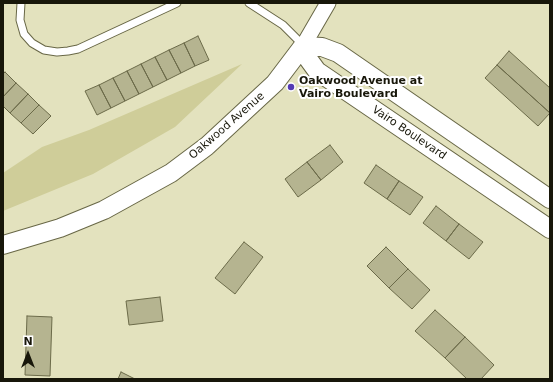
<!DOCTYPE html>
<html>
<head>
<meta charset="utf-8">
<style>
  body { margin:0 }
  #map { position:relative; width:553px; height:382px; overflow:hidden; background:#e3e2be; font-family:"DejaVu Sans",sans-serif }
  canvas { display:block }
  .frame { position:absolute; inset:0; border:4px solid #18170a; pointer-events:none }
  .north { position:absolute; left:8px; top:334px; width:40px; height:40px; -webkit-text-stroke:3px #fff; paint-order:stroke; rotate:0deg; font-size:11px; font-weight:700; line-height:16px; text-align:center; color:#18170a }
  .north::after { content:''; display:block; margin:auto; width:14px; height:18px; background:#18170a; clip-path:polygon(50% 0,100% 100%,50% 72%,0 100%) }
</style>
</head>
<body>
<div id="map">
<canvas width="553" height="382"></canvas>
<div class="frame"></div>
<div class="north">N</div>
</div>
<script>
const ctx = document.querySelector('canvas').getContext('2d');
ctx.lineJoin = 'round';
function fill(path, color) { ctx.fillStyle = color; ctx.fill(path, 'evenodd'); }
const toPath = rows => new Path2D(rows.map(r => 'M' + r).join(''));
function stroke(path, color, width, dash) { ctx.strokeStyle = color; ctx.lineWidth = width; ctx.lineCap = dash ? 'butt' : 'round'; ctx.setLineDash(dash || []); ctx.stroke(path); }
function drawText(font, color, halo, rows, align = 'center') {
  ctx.font = font + ' "DejaVu Sans",sans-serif'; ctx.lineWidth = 4; ctx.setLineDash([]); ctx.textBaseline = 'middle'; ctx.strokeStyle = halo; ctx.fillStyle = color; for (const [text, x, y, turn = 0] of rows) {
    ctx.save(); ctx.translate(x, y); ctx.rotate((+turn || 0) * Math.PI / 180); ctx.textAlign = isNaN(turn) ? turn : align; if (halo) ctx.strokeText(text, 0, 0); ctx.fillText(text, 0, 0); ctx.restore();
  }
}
fill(toPath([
  [242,64,175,127,93,174,3,211,3,173,42,147,89,130]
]), '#cfcd99');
const building = toPath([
  [198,36,209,60,195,66,184,43,198,36],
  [184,43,195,66,181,73,169,50,184,43],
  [169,50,181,73,167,80,155,57,169,50],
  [509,51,550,88,550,113,497,65,509,51],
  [155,57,167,80,153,87,141,64,155,57],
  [141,64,153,87,139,94,127,71,141,64],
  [497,65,550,113,538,126,485,78,497,65],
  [127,71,139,94,125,101,113,78,127,71],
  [5,72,16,83,3,97,3,74,5,72],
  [113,78,125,101,111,108,99,85,113,78],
  [16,83,28,94,10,113,3,106,3,97,16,83],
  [99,85,111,108,97,115,85,91,99,85],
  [28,94,39,105,21,123,10,113,28,94],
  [39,105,51,116,33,134,21,123,39,105],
  [330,145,343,162,321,180,307,162,330,145],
  [307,162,321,180,298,197,285,179,307,162],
  [376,165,399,181,387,199,364,183,376,165],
  [399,181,423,197,410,215,387,199,399,181],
  [436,206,459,224,446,241,423,223,436,206],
  [459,224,483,242,469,259,446,241,459,224],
  [244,242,263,257,235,294,215,278,244,242],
  [386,247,408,269,389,288,367,266,386,247],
  [408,269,430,290,412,309,389,288,408,269],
  [160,297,163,321,129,325,126,301,160,297],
  [435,310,465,337,445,358,415,331,435,310],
  [27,316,52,317,50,376,25,375,27,316],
  [465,337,494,365,481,379,467,379,445,358,465,337],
  [121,372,135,379,118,379,121,372]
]);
fill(building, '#b5b490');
stroke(building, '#6b6a49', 1);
const service = toPath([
  [21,3,20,20,24,34,32,43,44,50,57,52,68,51,78,49,177,3],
  [249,3,283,25,303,45]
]);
const minor = toPath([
  [303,46,328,3]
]);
const tertiary = toPath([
  [303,46,309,60,317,71,550,229],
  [303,46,322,47,338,53,550,199],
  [3,245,60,228,104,210,171,173,207,146,275,83,303,46]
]);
stroke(service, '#686746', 9);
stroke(minor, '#686746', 17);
stroke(tertiary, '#686746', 20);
stroke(service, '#fff', 7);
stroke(minor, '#fff', 15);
stroke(tertiary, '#fff', 18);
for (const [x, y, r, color] of [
  [291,87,4,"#543bb3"]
]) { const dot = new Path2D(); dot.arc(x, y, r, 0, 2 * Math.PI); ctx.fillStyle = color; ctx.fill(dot); stroke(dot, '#fff', 1.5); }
drawText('bold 11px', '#18170a', '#fff', [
  ["Oakwood Avenue at",299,81],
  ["Vairo Boulevard",299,94]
], 'left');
drawText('11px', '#18170a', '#fff', [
  ["Oakwood Avenue",227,126,-41],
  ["Vairo Boulevard",409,133,34]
]);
</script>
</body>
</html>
